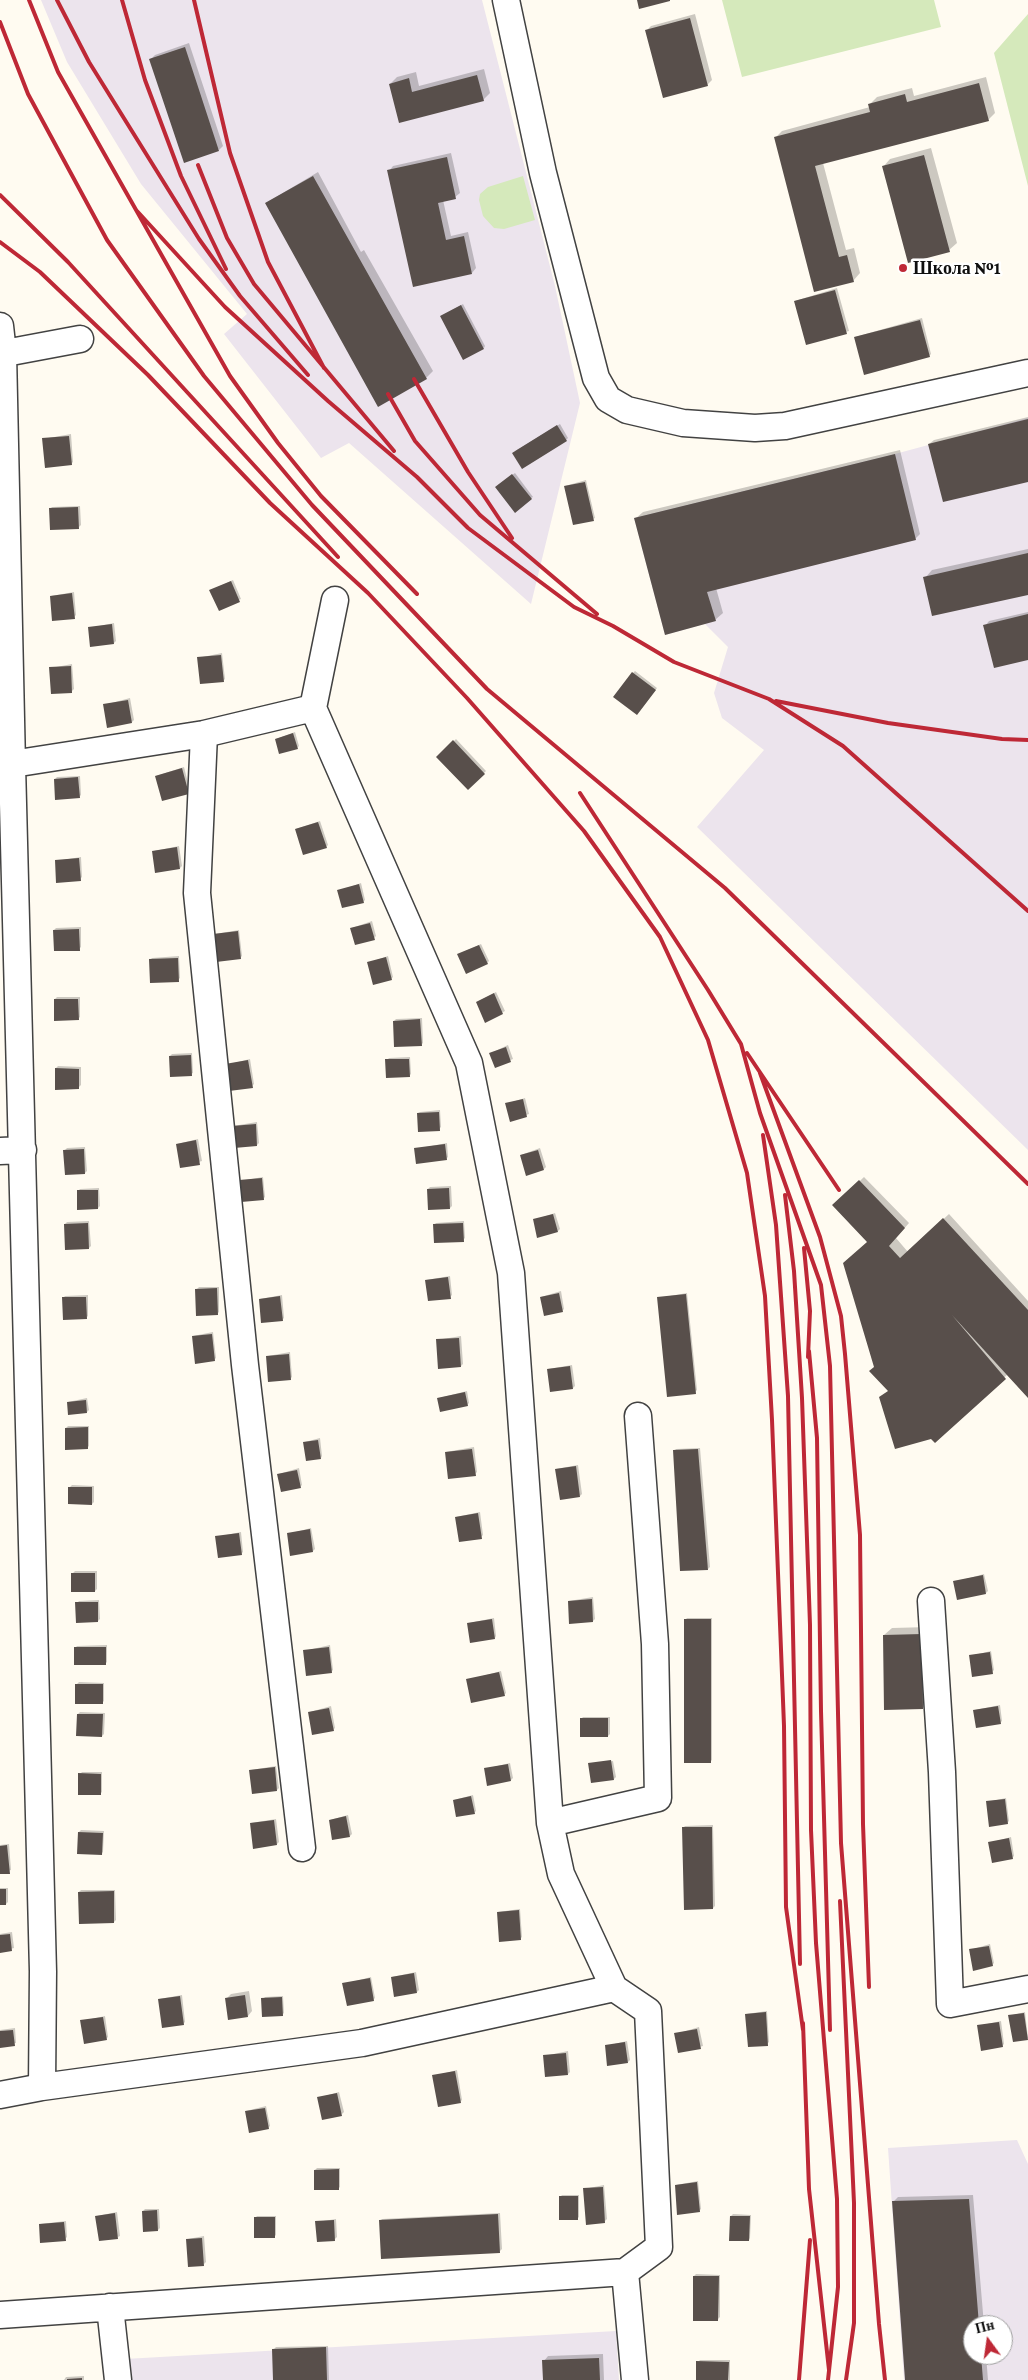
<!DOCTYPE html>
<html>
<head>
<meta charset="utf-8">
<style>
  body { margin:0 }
  #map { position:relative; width:1028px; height:2380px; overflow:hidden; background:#fffbf1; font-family:"Crimson Pro",serif }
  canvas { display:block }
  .north { position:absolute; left:963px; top:2315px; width:50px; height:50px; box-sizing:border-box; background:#fff; border:1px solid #9f9f9f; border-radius:50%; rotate:346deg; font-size:14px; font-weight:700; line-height:20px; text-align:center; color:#0f0f0f }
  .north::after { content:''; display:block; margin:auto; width:18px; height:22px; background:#be2836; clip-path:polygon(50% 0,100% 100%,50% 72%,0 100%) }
</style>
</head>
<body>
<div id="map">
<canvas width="1028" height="2380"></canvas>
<div class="north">Пн</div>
</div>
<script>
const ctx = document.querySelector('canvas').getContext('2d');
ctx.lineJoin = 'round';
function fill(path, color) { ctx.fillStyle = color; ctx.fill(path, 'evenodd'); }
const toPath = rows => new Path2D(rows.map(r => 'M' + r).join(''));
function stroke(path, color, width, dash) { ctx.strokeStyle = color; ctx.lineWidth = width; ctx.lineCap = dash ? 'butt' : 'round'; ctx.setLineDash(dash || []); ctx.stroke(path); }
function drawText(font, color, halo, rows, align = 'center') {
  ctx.font = font + ' "Crimson Pro",serif'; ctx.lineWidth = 5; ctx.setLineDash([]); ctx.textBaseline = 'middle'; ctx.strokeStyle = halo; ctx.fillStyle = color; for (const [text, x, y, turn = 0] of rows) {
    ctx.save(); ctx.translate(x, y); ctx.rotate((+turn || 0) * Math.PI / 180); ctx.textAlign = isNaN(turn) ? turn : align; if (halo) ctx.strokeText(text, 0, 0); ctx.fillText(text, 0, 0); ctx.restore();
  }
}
fill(toPath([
  [41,0,482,0,555,286,580,403,531,604,349,443,321,458,224,334,247,314,141,184,67,62],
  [1028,418,1028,1150,697,827,764,750,722,718,714,693,728,647,705,624,665,635,634,518,895,454],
  [1017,2140,1028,2164,1028,2380,904,2380,888,2148],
  [973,2325,1003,2325,1003,2355,973,2355],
  [616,2331,619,2380,128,2380,125,2359]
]), '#ece4ed');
fill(toPath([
  [722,0,934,0,941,27,742,77],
  [1028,14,1028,186,994,53],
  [523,176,535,220,504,229,494,228,483,216,479,200,480,194,488,187]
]), '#d5e9bb');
fill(toPath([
  [695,14,712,80,707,85,647,30,651,26],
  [189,43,223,146,219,150,151,59,155,55],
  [484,69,490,93,483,100,400,122,390,84,397,77,416,72,419,86],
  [986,77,995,113,988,120,823,163,846,250,854,248,860,273,853,281,815,291,775,138,782,131,870,107,870,104,877,97,912,88,914,96],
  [931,148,957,243,949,250,883,167,890,159],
  [451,153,460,193,455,197,443,200,451,236,468,232,476,268,472,273,389,171,393,166],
  [318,172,361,252,364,250,433,371,426,378,266,203],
  [837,288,849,331,807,343,795,301],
  [463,304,485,346,484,348,443,315],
  [922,318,931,354,929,356,855,337],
  [1028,417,1028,481,929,444,934,440],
  [560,424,568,438,566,440,515,451],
  [71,434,73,462,71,464,43,439],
  [900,450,920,534,915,539,716,588,723,613,715,620,635,519,643,512],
  [515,473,533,497,531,498,498,485],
  [586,480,595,518,593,519,565,486],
  [80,506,81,525,79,527,50,509,52,507],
  [1028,549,1028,593,925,578,932,570],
  [233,580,241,599,219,609,211,590],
  [74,592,76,615,74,617,51,596],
  [1028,612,1028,659,985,626,989,621],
  [114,623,116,641,114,643,89,628],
  [222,653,225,679,223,681,198,658],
  [72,664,74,689,72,691,51,668],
  [635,671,657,688,639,712,633,673],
  [130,698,134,720,132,722,104,705],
  [295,732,299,746,297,748,276,739],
  [456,739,486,771,468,789,438,757],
  [184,767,190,791,188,792,156,776],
  [80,776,81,795,79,797,55,779,57,777],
  [320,821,328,845,326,847,296,829],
  [179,846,182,866,180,868,154,851],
  [81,857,82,877,80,879,56,861],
  [361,883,365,900,363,902,339,891],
  [372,921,376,936,374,938,352,928],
  [81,927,81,947,79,949,54,930,56,928],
  [239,930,242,956,240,958,215,934],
  [481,944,489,961,487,963,461,953],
  [179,956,180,978,178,980,150,960,152,958],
  [388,956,393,977,391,979,368,963],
  [496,992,505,1011,486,1021,477,1002],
  [57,997,80,997,80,1017,78,1019,55,999],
  [422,1018,423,1043,421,1045,394,1021,396,1019],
  [508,1045,513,1059,496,1066,491,1053],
  [192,1053,193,1073,191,1074,170,1056,172,1054],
  [410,1057,411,1074,409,1076,387,1060,389,1058],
  [250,1059,254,1084,252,1086,226,1065],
  [58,1066,81,1067,81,1085,79,1087,56,1068],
  [525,1098,529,1114,511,1120,506,1104],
  [440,1110,441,1127,439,1129,418,1113,420,1112],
  [257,1122,259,1143,257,1145,233,1126],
  [198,1139,202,1161,181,1167,177,1144],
  [447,1143,448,1157,446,1159,415,1149],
  [85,1147,87,1171,85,1173,65,1150,67,1148],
  [540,1148,546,1167,544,1169,521,1155],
  [263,1177,265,1197,263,1199,240,1181],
  [864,1177,909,1223,896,1238,908,1252,949,1214,1028,1301,1028,1396,1008,1374,935,1441,889,1390,875,1367,868,1241,834,1206],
  [451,1186,452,1206,450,1208,428,1189,430,1187],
  [99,1188,100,1206,98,1208,78,1191,80,1189],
  [555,1213,560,1229,558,1231,534,1220],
  [89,1221,91,1246,89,1248,65,1224,67,1222],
  [464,1221,465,1238,463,1240,434,1225,436,1223],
  [450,1276,452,1295,450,1297,426,1280],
  [199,1287,219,1287,219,1312,217,1314,197,1289],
  [561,1291,564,1309,562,1311,541,1297],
  [687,1293,697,1390,695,1392,658,1298],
  [88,1295,88,1316,86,1318,63,1298,65,1296],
  [282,1295,284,1318,282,1320,260,1299],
  [213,1332,216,1358,214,1360,193,1336],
  [461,1336,463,1364,461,1366,437,1340],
  [290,1352,292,1377,290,1379,268,1356],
  [572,1365,575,1386,573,1388,548,1369],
  [467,1391,469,1403,467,1405,439,1398],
  [87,1398,89,1410,87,1412,68,1402],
  [68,1426,89,1426,89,1446,87,1448,66,1428],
  [320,1438,322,1456,321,1458,305,1442],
  [474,1447,477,1472,475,1474,446,1452],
  [700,1448,710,1567,708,1569,674,1451,676,1449],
  [578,1465,582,1494,580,1496,556,1469],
  [299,1468,302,1485,300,1487,279,1474],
  [72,1485,94,1486,94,1502,92,1504,70,1487],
  [480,1512,483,1535,481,1537,456,1517],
  [311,1528,315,1549,313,1551,288,1534],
  [241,1532,243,1552,241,1554,216,1537],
  [75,1571,97,1571,97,1589,95,1591,73,1573],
  [984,1574,988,1591,986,1593,955,1582],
  [593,1597,595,1619,593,1621,569,1601],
  [99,1600,100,1619,98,1621,77,1603,79,1601],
  [494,1618,496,1636,495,1638,469,1623],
  [687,1618,712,1618,712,1760,710,1762,685,1620],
  [929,1627,930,1701,923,1708,884,1635,892,1628],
  [107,1645,107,1662,105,1664,75,1648,77,1646],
  [330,1645,333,1670,331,1672,304,1651],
  [991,1651,994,1670,992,1672,970,1656],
  [501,1671,506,1693,504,1695,468,1680],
  [79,1682,104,1683,104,1701,102,1703,77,1684],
  [1000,1705,1002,1721,1000,1723,975,1710],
  [331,1706,335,1728,333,1730,310,1712],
  [80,1712,105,1713,104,1734,102,1736,78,1714],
  [583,1717,610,1717,610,1734,608,1736,581,1719],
  [613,1761,616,1777,614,1779,590,1764],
  [510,1763,513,1778,511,1780,485,1769],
  [276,1766,279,1788,277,1790,251,1770],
  [82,1772,102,1772,102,1792,100,1794,80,1774],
  [473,1795,476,1811,474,1813,454,1800],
  [1006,1798,1009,1821,1007,1823,987,1802],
  [348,1815,352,1834,350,1836,330,1820],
  [276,1819,279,1842,277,1844,251,1823],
  [713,1825,715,1906,713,1908,683,1828,685,1826],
  [81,1830,104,1831,103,1852,101,1854,79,1832],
  [1011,1837,1014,1856,1012,1858,989,1843],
  [9,1844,11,1870,0,1873,0,1845],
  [0,1888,8,1888,8,1902,6,1904,0,1904],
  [81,1890,115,1890,116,1920,114,1922,79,1892],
  [520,1909,522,1937,520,1939,498,1912],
  [12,1932,14,1948,0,1952,0,1934],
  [990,1944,994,1963,992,1965,970,1950],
  [416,1972,419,1990,417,1992,392,1977],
  [371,1977,375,1998,373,2000,344,1984],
  [249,1991,252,2011,248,2016,226,1999,231,1994],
  [182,1995,185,2022,183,2024,159,1999],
  [283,1996,284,2013,282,2015,263,1999,265,1997],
  [767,2011,769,2042,767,2044,746,2014],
  [1025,2012,1028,2038,1014,2041,1009,2016],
  [105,2016,108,2037,106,2039,82,2021],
  [1001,2021,1004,2044,1002,2046,978,2026],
  [699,2027,703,2046,679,2052,676,2034],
  [15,2028,16,2043,0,2046,0,2030],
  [627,2041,630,2060,628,2062,606,2046],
  [568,2051,570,2072,568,2074,544,2056],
  [457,2070,462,2100,460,2102,434,2076],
  [339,2092,344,2112,342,2114,318,2098],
  [266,2106,270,2126,268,2128,246,2111],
  [317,2168,340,2168,340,2187,338,2189,315,2170],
  [698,2181,701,2209,699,2211,676,2185],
  [604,2185,607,2219,605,2221,584,2189],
  [562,2195,579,2195,579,2217,577,2219,560,2197],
  [973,2195,984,2325,973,2325,973,2355,986,2355,988,2380,907,2380,893,2202,898,2197],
  [145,2209,159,2209,160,2228,158,2230,143,2211],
  [117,2212,120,2236,118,2237,97,2216],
  [500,2213,502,2249,500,2251,380,2221,382,2219],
  [733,2214,751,2215,750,2238,749,2240,731,2216],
  [257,2216,276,2216,276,2235,274,2237,255,2218],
  [336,2219,337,2237,335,2239,317,2222],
  [66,2221,67,2237,65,2239,40,2224],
  [204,2236,206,2262,204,2264,188,2239],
  [696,2274,720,2275,720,2317,718,2319,694,2276],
  [328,2346,329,2380,275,2380,274,2349,276,2347],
  [603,2354,604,2380,544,2380,544,2361,548,2356],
  [700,2360,730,2360,730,2380,697,2380,698,2362],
  [84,2376,84,2380,64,2380,66,2377]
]), '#0003');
fill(toPath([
  [637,0,670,0,670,1,639,9],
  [690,18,708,86,663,98,645,30],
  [185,47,219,151,184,163,149,59],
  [477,75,484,101,399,123,389,84,409,78,412,92],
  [979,83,989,121,815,166,839,257,847,255,854,282,814,292,774,137,870,112,868,104,905,94,907,102],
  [924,155,950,252,908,263,882,166],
  [447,157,456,199,438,203,446,240,464,236,472,274,413,287,387,170],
  [313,176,427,379,378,407,265,203],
  [835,290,847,334,806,345,794,301],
  [461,305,484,349,463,360,440,316],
  [920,320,930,357,864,375,854,337],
  [1028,419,1028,482,943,502,928,444],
  [557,425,567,441,522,469,512,453],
  [69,436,72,465,45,468,42,438],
  [895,454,916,540,707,592,716,621,665,635,634,518],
  [512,474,532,499,515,513,495,487],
  [585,482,594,521,573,525,564,486],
  [78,507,79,529,50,530,49,508],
  [1028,553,1028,595,932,616,923,577],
  [231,581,240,602,219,611,209,590],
  [72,593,75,619,52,621,50,596],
  [1028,614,1028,660,994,668,983,625],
  [112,624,114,644,90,647,88,627],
  [221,655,224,682,200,684,197,657],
  [71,666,72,693,51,694,49,667],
  [632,672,656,690,637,715,613,697],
  [128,700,132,723,107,728,103,704],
  [293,733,298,749,279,754,275,739],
  [453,740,485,774,468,790,436,757],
  [182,768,189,794,162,801,155,776],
  [78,777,80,798,55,800,54,779],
  [318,822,327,848,303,855,295,829],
  [177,847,180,869,155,873,152,851],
  [79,858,81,881,56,883,55,860],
  [359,884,364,903,342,908,337,890],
  [370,923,375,940,355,945,350,928],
  [79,929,80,951,54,951,53,930],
  [238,931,241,959,216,962,213,934],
  [479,945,488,964,466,974,457,954],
  [386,957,392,980,373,985,367,962],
  [178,958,179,982,150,983,149,959],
  [494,993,503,1014,485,1023,476,1002],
  [54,999,78,999,79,1020,54,1021],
  [420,1019,422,1046,394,1047,393,1021],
  [506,1047,511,1062,495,1068,489,1053],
  [191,1055,192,1076,170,1077,169,1056],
  [385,1059,409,1059,410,1077,386,1078],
  [248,1060,253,1088,229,1091,225,1064],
  [55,1068,79,1069,79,1089,55,1090],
  [523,1099,527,1117,510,1122,505,1103],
  [439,1112,440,1131,418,1132,417,1113],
  [256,1124,257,1146,234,1148,232,1126],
  [196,1140,200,1165,180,1168,176,1144],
  [445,1144,447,1160,416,1164,414,1148],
  [84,1149,85,1174,65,1175,63,1150],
  [538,1150,544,1170,526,1176,520,1155],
  [262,1178,264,1200,241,1202,239,1180],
  [859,1180,905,1228,889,1246,900,1258,943,1218,1028,1310,1028,1398,952,1315,1006,1379,935,1443,931,1439,895,1449,879,1397,888,1391,869,1371,874,1367,843,1263,867,1242,832,1205],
  [449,1188,450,1209,428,1210,427,1189],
  [77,1190,98,1190,98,1209,77,1210],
  [553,1214,558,1232,537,1238,533,1219],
  [88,1223,89,1249,65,1250,64,1224],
  [463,1223,464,1242,434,1243,433,1224],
  [448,1277,451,1299,428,1301,425,1280],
  [217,1288,218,1315,196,1316,195,1289],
  [559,1293,563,1312,544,1316,540,1297],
  [686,1294,696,1394,667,1397,657,1297],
  [280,1296,283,1321,261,1323,259,1299],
  [62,1297,86,1297,87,1319,63,1320],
  [212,1334,215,1361,195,1364,192,1336],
  [459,1338,461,1367,438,1369,436,1339],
  [289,1354,291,1380,268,1382,266,1356],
  [570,1366,573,1389,550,1392,547,1369],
  [465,1392,468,1406,440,1412,437,1398],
  [86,1400,87,1413,68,1415,67,1402],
  [88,1427,88,1449,65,1450,65,1428],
  [318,1440,321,1459,306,1461,303,1442],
  [472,1449,476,1476,448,1479,445,1452],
  [698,1449,708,1570,680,1571,673,1450],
  [576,1466,580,1497,560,1500,555,1469],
  [297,1470,301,1488,281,1492,277,1474],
  [68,1487,92,1487,92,1505,68,1504],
  [478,1513,482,1539,459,1542,455,1517],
  [310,1529,313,1552,290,1556,287,1533],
  [239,1533,242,1555,218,1558,215,1536],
  [71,1573,95,1573,95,1592,71,1592],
  [983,1575,986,1594,957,1600,953,1581],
  [592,1599,593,1622,569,1624,568,1601],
  [75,1602,98,1602,98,1622,76,1623],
  [492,1619,495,1639,470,1643,467,1623],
  [684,1619,711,1619,711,1763,684,1763],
  [922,1634,923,1709,884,1710,883,1635],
  [74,1647,106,1647,106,1665,74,1665],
  [329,1647,332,1673,306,1676,303,1650],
  [990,1652,993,1674,972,1677,969,1655],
  [499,1672,505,1696,471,1703,466,1679],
  [75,1684,103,1684,103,1704,75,1704],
  [998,1706,1001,1724,976,1728,973,1710],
  [329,1708,334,1731,312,1735,308,1712],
  [77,1714,103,1714,102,1737,76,1736],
  [580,1718,608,1718,608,1737,580,1737],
  [611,1760,614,1780,591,1783,588,1763],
  [508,1764,511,1781,487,1786,484,1768],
  [275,1767,277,1791,252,1794,249,1770],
  [78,1773,101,1774,101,1795,78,1795],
  [471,1796,475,1814,456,1817,453,1800],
  [1005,1799,1008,1824,989,1827,986,1801],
  [346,1816,350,1837,332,1840,329,1820],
  [274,1820,277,1845,253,1849,250,1823],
  [682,1827,712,1827,713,1909,684,1910],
  [78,1832,103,1833,102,1855,77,1854],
  [1009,1838,1013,1859,992,1863,988,1842],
  [7,1845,10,1874,0,1874,0,1846],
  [0,1889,6,1889,6,1905,0,1905],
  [114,1891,114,1923,79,1924,78,1892],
  [519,1910,521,1940,499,1942,497,1912],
  [10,1934,12,1951,0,1953,0,1935],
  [989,1946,993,1966,973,1971,969,1949],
  [414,1973,417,1993,394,1997,391,1977],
  [370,1978,374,2001,347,2006,342,1983],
  [245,1995,248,2017,228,2020,225,1998],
  [180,1996,184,2025,162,2028,158,1999],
  [282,1997,283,2016,262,2017,261,1998],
  [766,2012,768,2046,748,2047,745,2014],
  [1024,2013,1028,2040,1013,2042,1008,2015],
  [103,2017,107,2040,84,2044,80,2020],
  [999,2022,1003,2047,981,2051,977,2025],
  [697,2029,701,2049,678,2053,674,2033],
  [13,2030,15,2046,0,2048,0,2031],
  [625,2042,628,2063,607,2066,605,2045],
  [566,2053,568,2075,545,2077,543,2055],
  [455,2071,461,2103,438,2107,432,2075],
  [337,2093,342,2116,322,2120,317,2097],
  [265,2108,269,2129,249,2133,245,2111],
  [339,2169,339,2190,314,2190,314,2170],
  [697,2182,700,2212,677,2215,675,2185],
  [603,2187,605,2223,586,2225,583,2188],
  [559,2196,578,2196,578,2220,559,2220],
  [969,2199,979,2325,973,2325,973,2355,981,2355,983,2380,905,2380,892,2201],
  [157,2210,158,2231,143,2232,142,2211],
  [115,2213,118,2239,99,2241,95,2216],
  [498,2214,500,2253,381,2259,379,2220],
  [730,2216,750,2216,749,2241,729,2241],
  [254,2217,275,2217,275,2238,254,2238],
  [334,2220,335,2241,317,2242,315,2221],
  [64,2222,66,2241,40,2243,39,2224],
  [202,2238,204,2266,188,2267,186,2239],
  [693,2276,719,2276,718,2321,693,2321],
  [326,2347,327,2380,273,2380,272,2349],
  [599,2358,600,2380,543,2380,542,2360],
  [696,2361,729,2362,728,2380,696,2380],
  [82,2378,82,2380,67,2380,67,2379]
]), '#584f4b');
const minor = toPath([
  [506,0,543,173,596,378,608,399,627,410,683,423,755,428,785,426,1028,373],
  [0,326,3,353,12,765,43,1971,42,2087],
  [0,354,80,339],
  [335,600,313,708,469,1063,511,1273,550,1823,561,1874,614,1988,648,2011,659,2247,625,2272],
  [204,734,197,893,245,1365,302,1848],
  [0,766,204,734,313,708],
  [0,1151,23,1150],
  [931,1601,942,1772,950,2004,1028,1989],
  [550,1823,658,1798,655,1644,638,1416],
  [0,2095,42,2087,362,2043,614,1988],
  [110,2307,118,2380],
  [0,2315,625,2272,635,2380]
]);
stroke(minor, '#424242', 29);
stroke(minor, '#fff', 26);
stroke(toPath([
  [29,0,58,72,230,376,278,443,321,496,417,594],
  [57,0,89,62,199,239,240,296,308,375],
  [122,0,145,80,181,176,226,269],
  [194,0,230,153,268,262,324,368],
  [0,22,28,94,107,240,204,376,312,505,487,689,725,888,1028,1184],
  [198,165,227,238,254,284,394,451],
  [0,195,68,262,338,557],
  [137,211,225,307,328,401,417,477,468,528,574,607,613,626,674,662,769,699,843,746,1028,911],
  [0,242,40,272,148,375,270,503,368,593,467,698,584,831,660,937,708,1040,747,1173,765,1296,772,1420,784,1726,786,1907,803,2030],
  [414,379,468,472,512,538],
  [388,394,415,441,480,515,597,614],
  [776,701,888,723,1002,739,1028,740],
  [580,793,708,990,741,1044,760,1113,821,1285,830,1366,841,1843,879,2324,885,2380],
  [747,1053,839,1190],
  [760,1073,820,1237,841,1316,845,1354,860,1535,863,1824,869,1987],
  [763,1135,776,1225,788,1396,800,1964],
  [785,1195,794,1271,802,1398,810,1625,811,1830,816,1943,837,2199,838,2287,828,2380],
  [804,1248,810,1311,808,1357],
  [809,1351,817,1438,821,1711,830,2030],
  [840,1901,854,2203,854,2323,846,2380],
  [803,2023,809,2189,829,2370],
  [799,2380,810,2240]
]), '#be2836', 4);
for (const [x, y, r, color] of [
  [903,268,5,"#be2836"]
]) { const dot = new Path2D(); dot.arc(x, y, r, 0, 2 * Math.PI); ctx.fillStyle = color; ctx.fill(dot); stroke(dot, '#fff', 2); }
drawText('bold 18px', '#0f0f0f', '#fff', [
  ["Школа №1",913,268]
], 'left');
</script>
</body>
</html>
